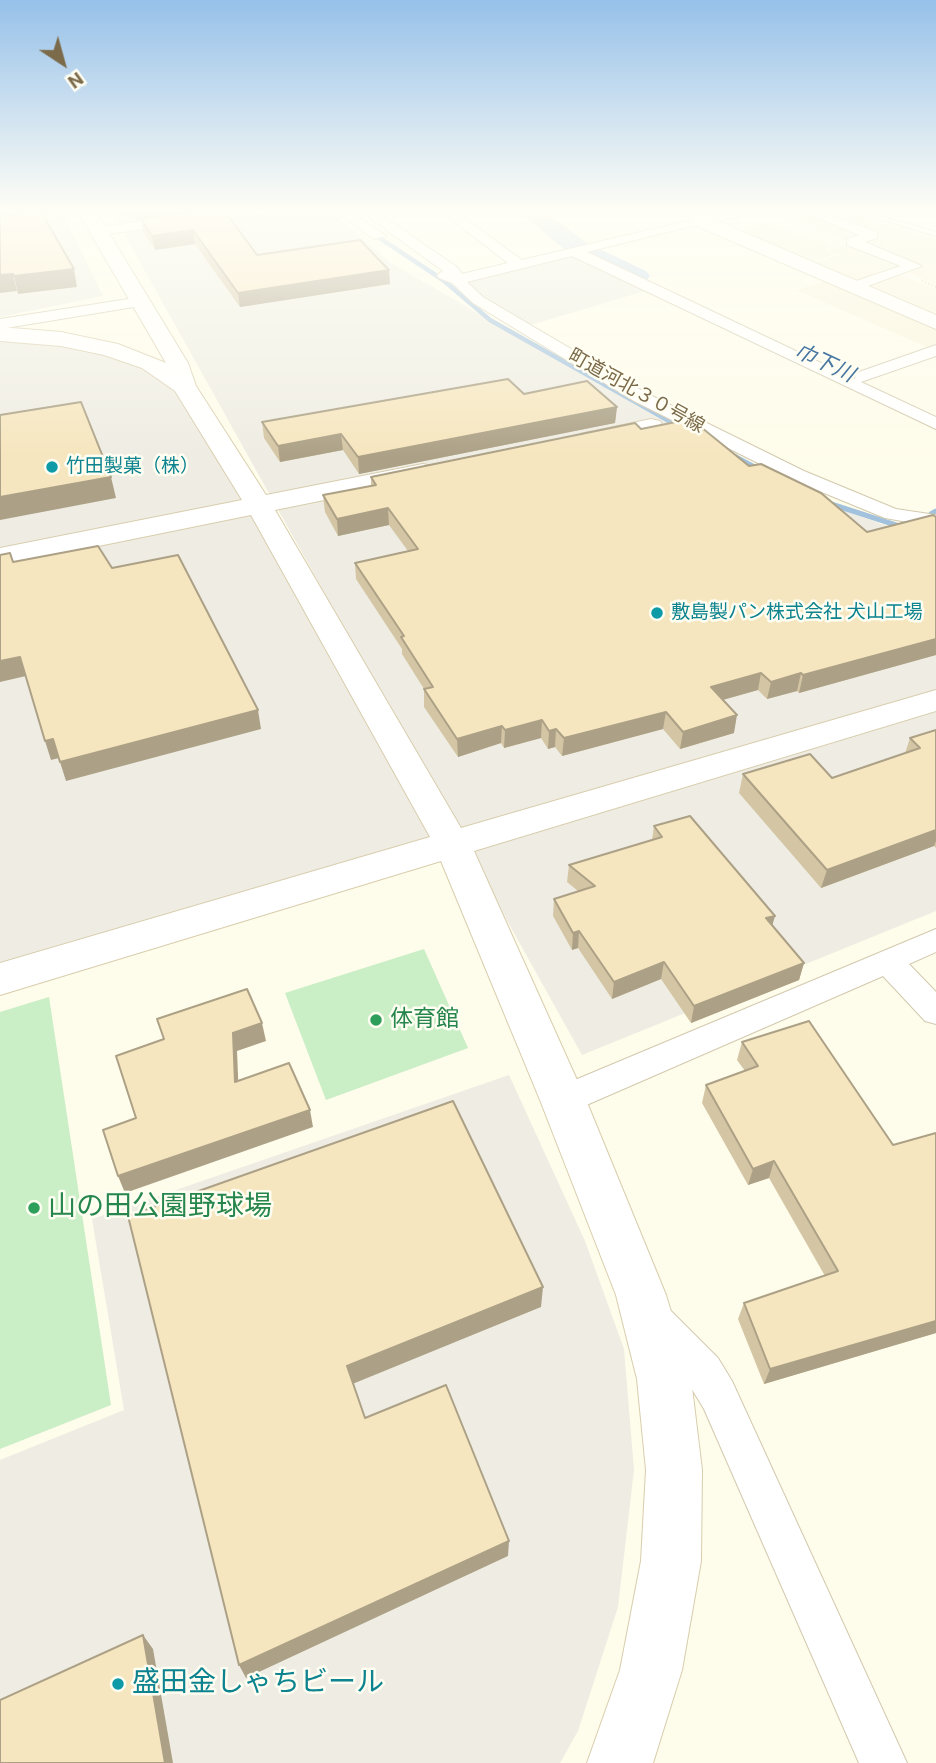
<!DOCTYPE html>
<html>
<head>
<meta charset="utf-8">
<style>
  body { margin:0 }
  #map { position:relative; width:936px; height:1763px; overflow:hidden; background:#fefcea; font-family:Roboto,sans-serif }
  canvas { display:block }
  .north { position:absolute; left:28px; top:28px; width:70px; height:70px; -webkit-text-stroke:5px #fffef2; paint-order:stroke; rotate:144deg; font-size:19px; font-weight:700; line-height:28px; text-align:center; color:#7c6b4a }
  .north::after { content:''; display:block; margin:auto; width:24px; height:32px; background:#7c6b4a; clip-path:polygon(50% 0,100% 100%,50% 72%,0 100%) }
</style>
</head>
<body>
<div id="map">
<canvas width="936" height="1763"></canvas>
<div class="north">N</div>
</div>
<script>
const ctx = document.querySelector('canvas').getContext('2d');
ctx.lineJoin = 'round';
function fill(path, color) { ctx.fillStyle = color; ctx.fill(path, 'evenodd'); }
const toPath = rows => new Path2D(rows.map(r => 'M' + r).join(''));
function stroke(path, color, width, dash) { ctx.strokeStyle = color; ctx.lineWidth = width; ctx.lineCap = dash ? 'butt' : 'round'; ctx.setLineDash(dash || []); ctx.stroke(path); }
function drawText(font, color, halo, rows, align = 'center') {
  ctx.font = font + ' Roboto,"Noto Sans JP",sans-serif'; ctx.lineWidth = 5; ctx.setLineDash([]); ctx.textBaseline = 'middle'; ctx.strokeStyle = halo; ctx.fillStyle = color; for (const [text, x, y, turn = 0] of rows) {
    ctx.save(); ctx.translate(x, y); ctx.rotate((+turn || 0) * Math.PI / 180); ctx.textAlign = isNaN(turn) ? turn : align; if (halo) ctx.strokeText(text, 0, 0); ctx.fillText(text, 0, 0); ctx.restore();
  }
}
fill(toPath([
  [808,210,836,210,936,239,936,285,904,271,918,266,857,242,874,235],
  [802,211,865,235,848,241,782,217],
  [766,223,832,246,825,250,835,254,807,264,734,232],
  [850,243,908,264,857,284,810,265,839,255,827,250],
  [896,274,936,289,936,316,867,291,867,284],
  [825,281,936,327,936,347,931,349,796,290]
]), '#f8f4da');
fill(toPath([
  [26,210,61,210,103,296,0,317,0,213],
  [111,210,330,210,391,263,655,416,821,502,893,528,936,536,936,911,582,1055],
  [571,254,648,290,531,325,483,299,463,280],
  [0,334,86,343,184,386,453,846,0,979],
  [509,1075,585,1241,624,1349,634,1470,618,1607,578,1731,560,1763,0,1763,0,1460,124,1410,92,1219]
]), '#efede3');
fill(toPath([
  [424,949,468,1048,326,1100,285,993],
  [49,997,111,1405,0,1449,0,1012]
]), '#caeec6');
stroke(toPath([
  [372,233,443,280,490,320,607,386]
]), '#a1c1dd', 4.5);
stroke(toPath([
  [604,384,680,427],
  [734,456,760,470],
  [828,503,902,527],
  [931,514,936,511]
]), '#a1c1dd', 5);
fill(toPath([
  [517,210,543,210,587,243,646,271,650,276,646,281,628,281,569,253,517,210]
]), '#bcd5ea');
const lane = toPath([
  [850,210,860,210,936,232,936,236,850,210]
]);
const street = toPath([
  [234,210,271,210,264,214,98,235,91,231,98,227,234,210],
  [333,210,349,210,386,236,374,239,333,210],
  [359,210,374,210,457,267,462,274,508,263,439,210,453,210,522,260,704,217,704,223,587,252,855,379,856,373,936,345,936,356,861,382,936,417,936,429,572,256,467,282,483,297,646,393,804,471,896,509,936,515,936,527,885,518,790,479,634,401,473,303,452,283,439,278,437,275,443,271,359,210],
  [798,210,816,210,877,232,877,238,865,242,922,266,857,290,847,290,847,284,901,266,847,245,847,239,859,235,798,210],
  [926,210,936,210,936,215,928,213,926,210],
  [141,297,149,302,146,305,0,329,0,319,141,297],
  [936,929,936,952,909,964,936,992,936,1024,925,1021,883,976,575,1110,563,1114,551,1110,547,1100,551,1090,936,929],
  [655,1303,668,1308,718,1358,732,1381,907,1763,859,1763,704,1409,690,1386,642,1334,636,1321,642,1308,655,1303]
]);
const secondary = toPath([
  [77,210,95,210,188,363,196,386,266,495,423,464,432,466,436,472,432,478,423,480,275,510,461,828,936,690,936,711,474,851,586,1100,666,1295,691,1379,702,1470,701,1561,682,1670,653,1763,587,1763,620,1670,641,1561,646,1470,637,1379,616,1295,540,1100,441,861,0,995,0,963,430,837,251,515,0,566,0,548,242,500,175,391,142,368,104,355,61,346,0,341,0,327,61,332,118,344,166,363,77,210],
  [719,210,751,210,748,214,718,221,936,315,936,329,692,224,690,220,692,216,719,210],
  [651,419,660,421,663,426,660,431,589,447,580,444,576,439,580,434,651,419]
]);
stroke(lane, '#d2c9ae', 2);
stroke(street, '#d2c9ae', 2);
stroke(secondary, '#d8cdad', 2);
stroke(toPath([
  [520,210,556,238],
  [538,210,572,235],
  [922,281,936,287]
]), '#dccaa1', 2.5, [1, 2.5]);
fill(lane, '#fff');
fill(street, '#fff');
fill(secondary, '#fff');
fill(toPath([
  [116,210,224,210,257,255,390,284,240,307,195,244,155,250,143,232,141,219,136,220,133,215,119,216],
  [524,394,617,407,615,423,359,474,343,450,280,462,264,438,262,422],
  [641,429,749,466,867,532,936,517,936,655,799,693,797,691,767,699,758,690,723,700,734,733,680,749,663,729,562,756,555,747,548,749,541,738,504,748,501,743,458,757,424,707,424,689,402,654,402,649,356,579,355,563,408,551,389,525,338,536,325,512,323,495,371,486,371,477],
  [936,730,936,848,934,846,821,888,739,793,743,774,832,778,905,753,910,738],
  [654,826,775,916,772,925,804,963,799,980,691,1023,661,979,612,999,578,948,572,950,553,916,554,899,578,891,567,882,569,865,652,840],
  [742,1042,893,1145,936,1133,936,1333,764,1384,738,1319,744,1303,825,1276,769,1178,748,1185,702,1103,706,1085,745,1071,737,1060]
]), '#d4c6a4');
fill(toPath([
  [118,210,132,210,133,215,119,216],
  [134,210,214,210,136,220],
  [193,230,195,244,155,250,152,236],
  [74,269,77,287,18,294,14,276],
  [389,270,390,284,240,307,238,293],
  [13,274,17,291,0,293,0,275],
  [617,407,615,423,359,474,358,457],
  [341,434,343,450,280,462,278,446],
  [111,477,116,498,0,520,0,497],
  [388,508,389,525,338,536,337,519],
  [936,639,936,655,799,693,803,675],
  [20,657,26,676,0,682,0,661],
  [761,673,758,690,708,704,711,687],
  [801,673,797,691,767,699,771,682],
  [258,710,261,729,66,781,60,762],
  [666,712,663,729,562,756,564,738],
  [737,715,734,733,680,749,683,732],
  [542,720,541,738,504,748,505,730],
  [502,726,501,743,458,757,457,739],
  [556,729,555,747,548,749,549,731],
  [53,739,59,758,51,760,45,741],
  [936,830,936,841,934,846,821,888,827,870],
  [775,916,770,933,766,918],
  [579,931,578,948,572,950,573,933],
  [664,962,661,979,612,999,614,982],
  [804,963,799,980,691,1023,694,1006],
  [262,1023,266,1041,237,1051,239,1100,235,1082,233,1033],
  [310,1110,313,1127,125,1193,118,1176],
  [774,1161,769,1178,748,1185,753,1169],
  [543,1287,541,1307,350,1385,347,1366],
  [936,1321,936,1333,764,1384,770,1369],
  [509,1541,508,1556,246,1678,239,1665],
  [143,1635,153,1649,173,1763,165,1763]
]), '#aca186');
const building = toPath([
  [0,210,4,216,40,210,74,269,14,276,13,274,0,275,0,210],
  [209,210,224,210,257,255,360,240,389,270,238,293,193,230,152,236,141,218,209,210],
  [508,379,524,394,587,381,617,407,358,457,341,434,278,446,262,422,508,379],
  [81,402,111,477,0,497,0,415,81,402],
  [691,419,749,466,761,464,821,493,867,532,933,515,936,517,936,639,803,675,801,673,771,682,761,673,711,687,737,715,683,732,666,712,564,738,556,729,549,731,542,720,505,730,502,726,457,739,424,689,433,687,401,637,404,636,355,563,418,549,388,508,337,519,323,495,376,485,371,477,635,423,641,429,691,419],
  [98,546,112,568,178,555,258,710,60,762,53,739,45,741,20,657,0,661,0,555,10,553,13,562,98,546],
  [936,730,936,830,827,870,743,774,810,754,832,778,920,748,910,738,936,730],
  [690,816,775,916,766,918,804,963,694,1006,664,962,614,982,579,931,573,933,554,899,595,886,569,865,662,837,654,826,690,816],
  [247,989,262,1023,233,1033,235,1082,289,1063,310,1110,118,1176,103,1130,136,1118,116,1056,164,1039,157,1019,247,989],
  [809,1021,893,1145,936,1133,936,1321,770,1369,744,1303,838,1271,774,1161,753,1169,706,1085,758,1066,742,1042,809,1021],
  [453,1101,543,1287,347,1366,365,1418,446,1385,509,1541,239,1665,128,1216,453,1101],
  [143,1635,165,1763,0,1763,0,1700,143,1635]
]);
fill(building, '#f6e6bf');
stroke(building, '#aca186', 2);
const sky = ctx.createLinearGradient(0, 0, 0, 457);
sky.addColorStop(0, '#96c1e9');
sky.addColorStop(0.46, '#fffef6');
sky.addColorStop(1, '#fffef600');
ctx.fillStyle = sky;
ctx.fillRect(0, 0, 936, 457);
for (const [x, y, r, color] of [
  [52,467,7,"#0f9aa8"],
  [657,613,7,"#0f9aa8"],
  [376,1020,7,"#2e9e5b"],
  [34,1208,7,"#2e9e5b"],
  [118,1684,7,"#0f9aa8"]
]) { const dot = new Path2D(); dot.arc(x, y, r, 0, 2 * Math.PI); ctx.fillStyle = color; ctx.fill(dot); stroke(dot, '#fffef2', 2.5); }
drawText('19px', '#7c6b4a', '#fffef2', [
  ["町道河北３０号線",636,392,29]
]);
drawText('19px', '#0d838f', '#fffef2', [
  ["竹田製菓（株）",66,467],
  ["敷島製パン株式会社 犬山工場",671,613]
], 'left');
drawText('italic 21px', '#4776a0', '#fffef2', [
  ["巾下川",824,364,25]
]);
drawText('23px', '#27864d', '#fffef2', [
  ["体育館",390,1020]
], 'left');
drawText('28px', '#27864d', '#fffef2', [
  ["山の田公園野球場",48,1208]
], 'left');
drawText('28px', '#0d838f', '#fffef2', [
  ["盛田金しゃちビール",132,1684]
], 'left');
</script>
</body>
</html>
